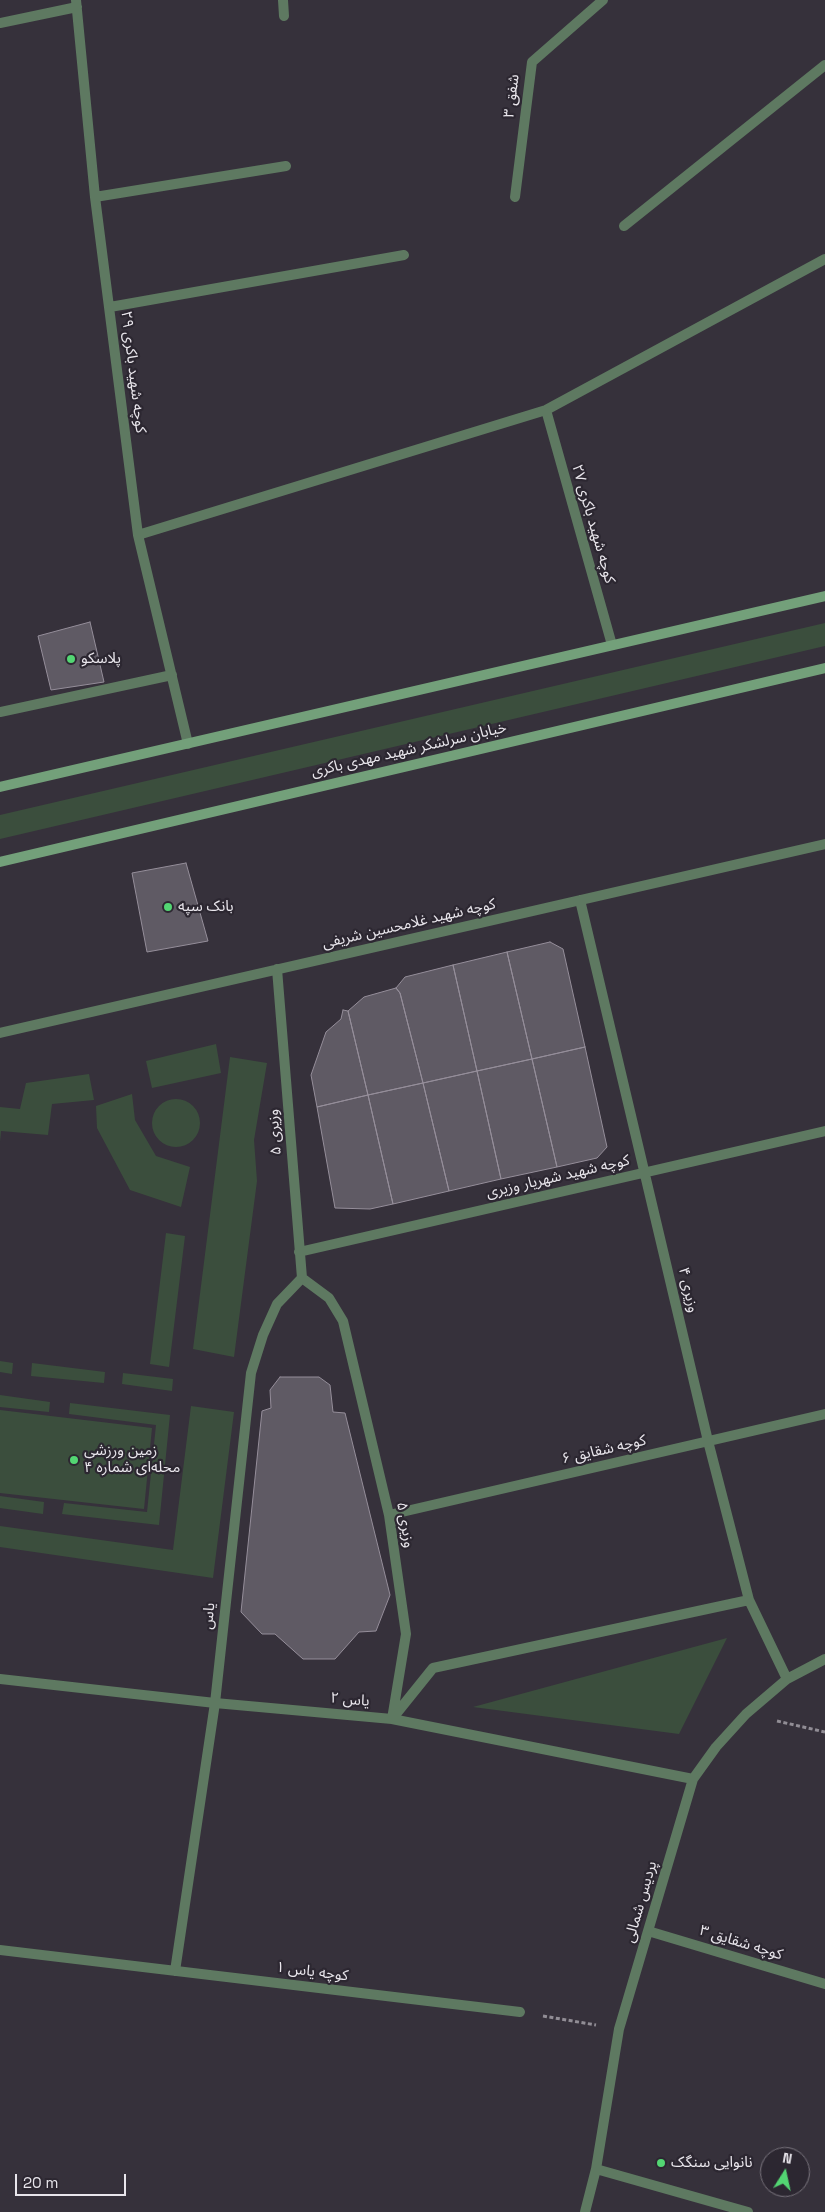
<!DOCTYPE html>
<html>
<head>
<meta charset="utf-8">
<style>
  body { margin:0 }
  #map { position:relative; width:825px; height:2212px; overflow:hidden; background:#36313b; font-family:"Space Grotesk",sans-serif }
  canvas { display:block }
  .north { position:absolute; left:760px; top:2147px; width:50px; height:50px; box-sizing:border-box; background:#2c2731; border:1px solid #78737c; border-radius:50%; rotate:10deg; font-size:14px; font-weight:700; line-height:20px; text-align:center; color:#e9e6ec }
  .north::after { content:''; display:block; margin:auto; width:18px; height:22px; background:#53d673; clip-path:polygon(50% 0,100% 100%,50% 72%,0 100%) }
  .scale { position:absolute; left:15px; top:2174px; width:111px; height:22px; box-sizing:border-box; border:2px solid #e9e6ec; border-top:0; padding-left:6px; font-size:15px; line-height:18px; white-space:nowrap; color:#e9e6ec; -webkit-text-stroke:4px #2c2731; paint-order:stroke }
</style>
</head>
<body>
<div id="map">
<canvas width="825" height="2212"></canvas>
<div class="north">N</div>
<div class="scale">20 m</div>
</div>
<script>
const ctx = document.querySelector('canvas').getContext('2d');
ctx.lineJoin = 'round';
function fill(path, color) { ctx.fillStyle = color; ctx.fill(path, 'evenodd'); }
const toPath = rows => new Path2D(rows.map(r => 'M' + r).join(''));
function stroke(path, color, width, dash) { ctx.strokeStyle = color; ctx.lineWidth = width; ctx.lineCap = dash ? 'butt' : 'round'; ctx.setLineDash(dash || []); ctx.stroke(path); }
function drawText(font, color, halo, rows, align = 'center') {
  ctx.font = font + ' "Space Grotesk","Noto Sans Arabic",sans-serif'; ctx.lineWidth = 4.5; ctx.setLineDash([]); ctx.textBaseline = 'middle'; ctx.strokeStyle = halo; ctx.fillStyle = color; for (const [text, x, y, turn = 0] of rows) {
    ctx.save(); ctx.translate(x, y); ctx.rotate((+turn || 0) * Math.PI / 180); ctx.textAlign = isNaN(turn) ? turn : align; if (halo) ctx.strokeText(text, 0, 0); ctx.fillText(text, 0, 0); ctx.restore();
  }
}
fill(toPath([
  [825,623,825,646,0,839,0,815],
  [216,1044,221,1073,152,1088,146,1061],
  [230,1057,267,1063,254,1140,257,1181,234,1357,193,1349],
  [89,1074,94,1100,52,1104,48,1135,1,1131,0,1142,0,1107,20,1109,26,1083],
  [132,1094,135,1120,156,1156,190,1167,181,1207,130,1190,97,1128,96,1106],
  '152 1123a24 24 0 1 1 48 0a24 24 0 1 1-48 0Z',
  [166,1233,185,1236,169,1367,150,1364],
  [0,1361,13,1363,12,1374,0,1372],
  [32,1363,105,1372,104,1383,31,1376],
  [123,1373,173,1379,172,1391,122,1384],
  [0,1395,50,1402,49,1412,0,1407],
  [70,1403,170,1415,159,1525,62,1514,64,1503,147,1512,156,1425,69,1414],
  [191,1406,234,1412,213,1578,0,1547,0,1526,173,1550],
  [0,1410,152,1428,144,1509,0,1493],
  [0,1496,44,1502,43,1514,0,1508],
  [727,1638,679,1734,473,1707]
]), '#3b4e3d');
const building = toPath([
  [90,622,104,682,51,690,38,636,90,622],
  [186,863,208,941,147,952,132,873,186,863],
  [550,942,563,949,585,1047,532,1059,507,952,550,942],
  [507,952,532,1059,477,1071,453,965,507,952],
  [453,965,477,1071,423,1083,400,993,396,988,405,977,453,965],
  [396,988,400,993,423,1083,368,1095,348,1011,364,997,396,988],
  [343,1010,348,1011,368,1095,317,1107,311,1075,326,1032,341,1019,343,1010],
  [585,1047,607,1147,597,1158,557,1167,532,1059,585,1047],
  [532,1059,557,1167,501,1179,477,1071,532,1059],
  [477,1071,501,1179,449,1191,423,1083,477,1071],
  [423,1083,449,1191,393,1204,368,1095,423,1083],
  [368,1095,393,1204,370,1209,335,1208,317,1107,368,1095],
  [280,1377,319,1377,330,1385,333,1412,345,1413,390,1595,376,1631,359,1632,335,1659,303,1659,275,1634,262,1634,241,1612,262,1411,271,1408,270,1390,280,1377]
]);
fill(building, '#5f5a64');
stroke(building, '#958e9a', 1);
stroke(toPath([
  [777,1721,825,1732],
  [543,2016,596,2025]
]), '#918d95', 3, [4, 2.5]);
stroke(toPath([
  [76,0,95,197,138,535,188,744],
  [283,0,284,16],
  [0,23,77,7],
  [95,197,286,166],
  [515,197,532,62,603,0],
  [624,226,825,65],
  [110,307,404,255],
  [546,410,612,645],
  [138,535,546,410,825,259],
  [0,712,172,675],
  [580,900,708,1441,749,1600,787,1679],
  [277,969,302,1278,329,1298,343,1321,389,1515,406,1634,392,1719,433,1668,749,1600],
  [0,1033,825,844],
  [299,1252,825,1131],
  [389,1515,825,1414],
  [0,1679,215,1703,392,1719,693,1779],
  [648,1931,825,1984],
  [0,1950,520,2012],
  [175,1971,215,1703,251,1373,263,1335,277,1304,302,1278],
  [596,2169,748,2212],
  [585,2212,596,2169,619,2029,693,1779,716,1747,746,1714,787,1679,825,1659]
]), '#5e7961', 10);
stroke(toPath([
  [0,787,825,596],
  [0,862,825,668]
]), '#73a07a', 10);
for (const [x, y, r, color] of [
  [71,659,5,"#53d673"],
  [168,907,5,"#53d673"],
  [74,1460,5,"#53d673"],
  [661,2163,5,"#53d673"]
]) { const dot = new Path2D(); dot.arc(x, y, r, 0, 2 * Math.PI); ctx.fillStyle = color; ctx.fill(dot); stroke(dot, '#2c2731', 2); }
drawText('15px', '#e9e6ec', '#2c2731', [
  ["شفق ۳",512,96,-83],
  ["کوچه شهید باکری ۲۹",133,372,83],
  ["کوچه شهید باکری ۲۷",593,524,74],
  ["خیابان سرلشکر شهید مهدی باکری",409,750,-13],
  ["کوچه شهید غلامحسین شریفی",409,924,-13],
  ["وزیری ۵",275,1132,-94],
  ["کوچه شهید شهریار وزیری",558,1177,-13],
  ["وزیری ۴",688,1290,77],
  ["کوچه شقایق ۶",604,1450,-13],
  ["وزیری ۵",405,1525,80],
  ["یاس",209,1616,-84],
  ["یاس ۲",350,1700,5],
  ["پردیس شمالی",641,1902,-74],
  ["کوچه شقایق ۳",741,1943,17],
  ["کوچه یاس ۱",312,1972,7]
]);
drawText('15px', '#e9e6ec', '#2c2731', [
  ["پلاسکو",81,659],
  ["بانک سپه",178,907],
  ["زمین ورزشی",84,1451],
  ["محله‌ای شماره ۴",84,1468],
  ["نانوایی سنگک",671,2163]
], 'left');
</script>
</body>
</html>
